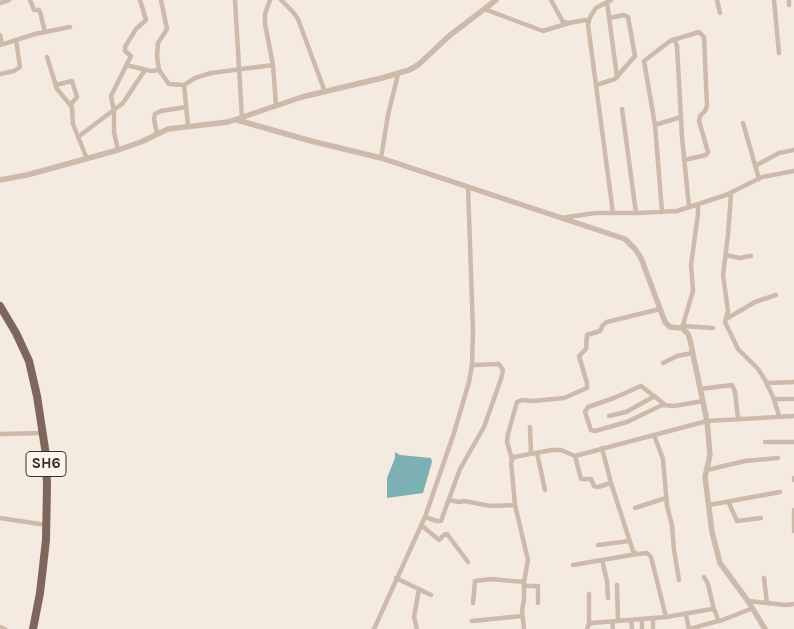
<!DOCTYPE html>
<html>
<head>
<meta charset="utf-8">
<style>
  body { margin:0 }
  canvas { display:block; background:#f4eadf }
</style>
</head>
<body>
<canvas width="794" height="629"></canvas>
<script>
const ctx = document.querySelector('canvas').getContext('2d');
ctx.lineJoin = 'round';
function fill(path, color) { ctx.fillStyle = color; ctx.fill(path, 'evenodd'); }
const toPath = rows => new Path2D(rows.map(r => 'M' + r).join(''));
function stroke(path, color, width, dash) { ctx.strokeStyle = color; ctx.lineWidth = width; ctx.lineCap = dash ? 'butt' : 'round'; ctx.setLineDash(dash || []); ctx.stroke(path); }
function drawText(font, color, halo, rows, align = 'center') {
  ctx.font = font + ' Karla,sans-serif'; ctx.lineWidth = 4; ctx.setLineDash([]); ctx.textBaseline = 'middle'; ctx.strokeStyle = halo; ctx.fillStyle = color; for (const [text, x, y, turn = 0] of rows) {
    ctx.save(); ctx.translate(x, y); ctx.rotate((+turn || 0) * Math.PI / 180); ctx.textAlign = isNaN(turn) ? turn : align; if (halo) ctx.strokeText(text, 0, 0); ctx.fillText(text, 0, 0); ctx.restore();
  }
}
fill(toPath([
  [395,452,400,455,431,458,432,462,423,493,387,498,387,478,395,458]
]), '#7cb0b2');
stroke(toPath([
  [30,0,34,10,39,10,40,12,45,32],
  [161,0,167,29,158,43,157,56,159,70,169,84,184,85,195,78,211,73,273,65],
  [235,0,242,118],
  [270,0,265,14,265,24,273,65,276,105],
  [281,0,293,12,298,19,325,92],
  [551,0,563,22,569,23,585,20,588,21],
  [611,0,596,8,590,17,588,25,613,213],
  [717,0,720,13],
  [774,0,779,53],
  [789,0,789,5],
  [607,2,617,77],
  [0,3,9,0],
  [484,9,543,31,569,23],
  [0,35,2,44],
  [673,40,699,32,704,37,707,106,705,111,700,116,699,121,708,152,706,155,684,160],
  [0,45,35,34,70,27],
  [47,57,57,89,72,107,73,124,87,159],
  [126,65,151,71,159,70],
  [0,74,14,71,20,67,16,40],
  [56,85,72,81,77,97,71,104],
  [184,85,188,126],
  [596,85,615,79,635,56,628,17,624,15,609,18],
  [622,109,636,213],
  [743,123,759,179],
  [655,125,681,117],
  [157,134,154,119,155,114,161,111,186,107],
  [78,137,123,103,145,70],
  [118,150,114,132,114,111,111,96,131,56,125,51,125,47,136,29,146,20,140,0],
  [381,158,388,115,398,74],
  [755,166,779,153,794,150],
  [731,193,728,235,723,275,728,311,725,322,738,349,758,369,765,380,774,399,779,416],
  [662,212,655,125,644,61,670,41,673,40,675,41,677,46,682,137,689,207],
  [561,218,595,213,638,213,677,211,726,195,762,177,794,171],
  [726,255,739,258,751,256],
  [726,319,755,302,776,295],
  [683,326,713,328],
  [682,328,693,291,691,265,698,214,698,204],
  [663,363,677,356,692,353],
  [767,383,794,382],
  [700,389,732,385,735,392,738,418],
  [774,399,794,399],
  [664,404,641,386,614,398,588,407,585,412,591,430,595,431,627,422,662,405,674,406,703,401],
  [609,416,626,412,655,396],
  [530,427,531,453],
  [0,434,43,433],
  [654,435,663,459,667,506,672,525,674,550,679,580],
  [765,442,794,442],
  [537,453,545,490],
  [575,456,581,479,591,479,594,486,598,487,611,483,602,448],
  [512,459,507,442,508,434,517,402,522,400,532,401,564,398,587,388,587,383,579,356,586,349,587,335,600,331,603,325,607,322,660,309],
  [707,470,745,461,778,458],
  [794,478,794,480],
  [611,483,633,551,637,554,647,553,651,557,666,617,712,609,715,611,718,620,720,621,753,608],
  [449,500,459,502,464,501,491,506,515,505],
  [728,501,737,521,761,518],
  [709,505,780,492],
  [635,508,666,498],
  [794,510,794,531],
  [425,517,437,521,441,521,442,518,460,469,484,427,501,379,503,370,499,364,472,365],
  [0,518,46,525],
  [421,525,439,540,444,535,447,534,468,562],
  [598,545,629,541],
  [602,560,607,581,608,598],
  [573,565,637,554],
  [704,577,708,584,714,610],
  [396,578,431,595],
  [764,578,767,603],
  [617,585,618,621],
  [524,586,538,586,538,603],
  [589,594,589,624],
  [748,601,786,605,794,604],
  [473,603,475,581,491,579,524,582],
  [686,615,689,629],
  [631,620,632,629],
  [642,620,642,629],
  [472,621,522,616],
  [612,621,613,629],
  [0,627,5,629],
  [374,629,425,517,454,433,469,382,472,365,473,330,468,187],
  [417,629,414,617,419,589],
  [524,629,522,610,524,600,524,582,528,560,515,505,511,462,514,457,552,450,561,450,575,456,707,421,794,416],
  [587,629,589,624,592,623,666,617],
  [653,629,653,619],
  [690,629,718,621]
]), '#cdbaaa', 4.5);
stroke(toPath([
  [237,120,311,141,381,158,625,239,635,249,641,258,665,322,670,327,682,328,688,334,690,340,707,421,710,455,705,477,712,532,720,563,748,601,765,629],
  [0,180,27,175,118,150,141,142,168,129,228,122,302,97,382,78,409,70,418,65,449,36,496,0]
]), '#cdbaaa', 5.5);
stroke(toPath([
  [0,306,16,333,29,361,37,396,46,455,47,485,46,540,40,593,33,629]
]), '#7d665a', 8);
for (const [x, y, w] of [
  [46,464,40]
]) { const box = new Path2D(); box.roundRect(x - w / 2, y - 12.5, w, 25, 4); ctx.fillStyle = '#fbf4ec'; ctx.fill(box); stroke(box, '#3a2f2a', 1); }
drawText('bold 15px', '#3a2f2a', null, [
  ["SH6",46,464]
]);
</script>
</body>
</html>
